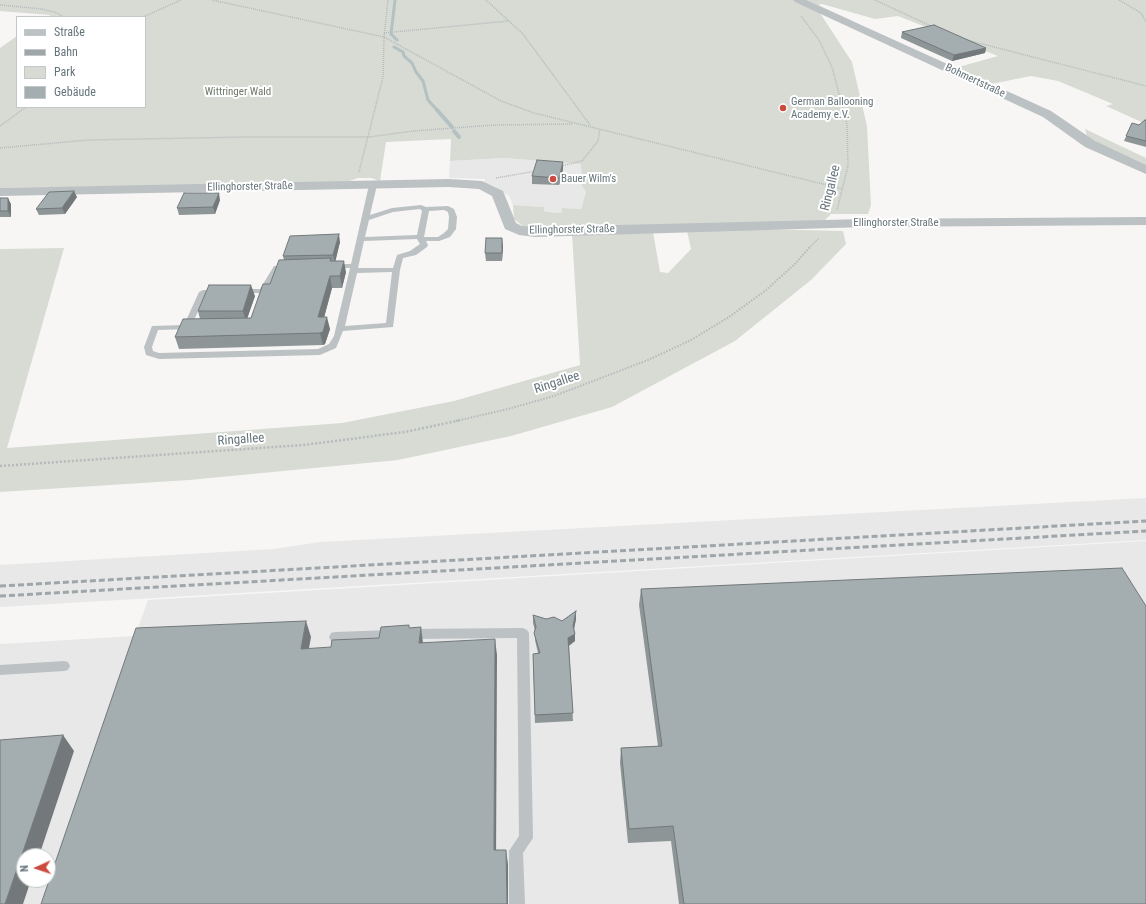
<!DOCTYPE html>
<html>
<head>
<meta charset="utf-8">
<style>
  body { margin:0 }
  #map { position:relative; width:1146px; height:904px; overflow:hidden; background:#f7f6f4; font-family:"Roboto Condensed",sans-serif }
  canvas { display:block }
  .legend { position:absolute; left:16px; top:16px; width:130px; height:92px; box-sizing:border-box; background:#fff; border:1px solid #c2c8ca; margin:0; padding:5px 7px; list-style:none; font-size:12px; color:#66757b }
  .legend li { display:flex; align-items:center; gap:8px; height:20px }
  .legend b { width:20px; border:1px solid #c2c8ca }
  .north { position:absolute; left:16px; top:848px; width:40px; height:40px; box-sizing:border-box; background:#fff; border:1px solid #c2c8ca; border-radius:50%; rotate:267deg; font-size:11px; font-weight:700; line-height:16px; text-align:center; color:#66757b }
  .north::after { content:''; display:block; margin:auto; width:14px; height:18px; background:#cd4b3e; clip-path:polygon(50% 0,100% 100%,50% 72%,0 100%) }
</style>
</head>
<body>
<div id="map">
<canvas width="1146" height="904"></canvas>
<ul class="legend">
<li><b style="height:5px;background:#bcc1c3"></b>Straße</li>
<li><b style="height:5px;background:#9fa6a9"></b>Bahn</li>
<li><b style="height:11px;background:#d7dbd4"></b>Park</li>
<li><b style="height:11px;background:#a4adb0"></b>Gebäude</li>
</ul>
<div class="north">N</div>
</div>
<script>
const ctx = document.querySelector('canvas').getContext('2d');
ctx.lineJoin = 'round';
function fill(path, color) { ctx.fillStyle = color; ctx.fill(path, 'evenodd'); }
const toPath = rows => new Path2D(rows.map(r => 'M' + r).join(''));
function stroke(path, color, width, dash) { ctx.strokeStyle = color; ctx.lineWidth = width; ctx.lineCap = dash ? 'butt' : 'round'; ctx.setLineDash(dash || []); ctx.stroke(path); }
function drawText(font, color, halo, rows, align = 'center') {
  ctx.font = font + ' "Roboto Condensed",sans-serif'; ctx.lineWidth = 4; ctx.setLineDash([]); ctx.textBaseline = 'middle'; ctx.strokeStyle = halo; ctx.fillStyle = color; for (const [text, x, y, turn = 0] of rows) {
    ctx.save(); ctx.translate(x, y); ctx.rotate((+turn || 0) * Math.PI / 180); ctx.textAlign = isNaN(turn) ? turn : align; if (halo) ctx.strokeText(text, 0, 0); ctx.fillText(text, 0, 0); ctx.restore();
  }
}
fill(toPath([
  [504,158,581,164,582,186,586,192,581,209,562,208,561,213,547,212,544,211,544,207,513,205,509,196,493,186,484,183,485,179,449,178,450,161],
  [1146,498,1146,540,0,607,0,565,274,549,320,542],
  [1146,541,1146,904,0,904,0,644,135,636,148,600],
  [24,856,48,856,48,880,24,880]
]), '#e7e8e7');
fill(toPath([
  [0,0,1146,0,1146,124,1106,106,1113,104,1058,81,1031,76,991,84,955,68,998,56,898,16,875,19,822,4,818,5,855,22,820,13,852,62,867,126,871,205,868,214,831,214,825,220,819,221,551,229,524,227,514,219,513,205,544,207,544,211,547,212,561,213,562,208,581,209,586,192,582,186,581,164,504,158,450,161,451,139,386,142,380,181,371,178,358,178,344,183,0,188,0,48,17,36,17,107,145,107,145,17,48,17,50,15,0,11],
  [1085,129,1146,158,1146,168,1104,150,1087,136],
  [755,229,843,231,846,244,811,280,735,341,612,407,511,436,398,460,189,480,0,492,0,249,64,248,7,448,342,423,454,401,580,365,572,234,653,232,660,272,668,273,691,249,687,231]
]), '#d7dbd4');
stroke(toPath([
  [395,0,391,34,397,40],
  [394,47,403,52,404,56,412,63,416,72,423,81,428,100,438,111]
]), '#b4c1c3', 3);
stroke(toPath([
  [437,110,452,127],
  [454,131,459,137]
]), '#b4c1c3', 4);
stroke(toPath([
  [212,0,384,37,501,101,534,113,843,189],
  [486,0,523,34,590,125],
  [875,0,933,27],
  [1119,0,1141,13,1146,22],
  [0,5,42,9,57,13,64,17],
  [801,16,819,40,832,67,847,124,848,166,837,210],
  [143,17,181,0],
  [384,33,508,21],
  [967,40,1146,86],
  [0,126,26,107],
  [0,148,88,140,246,137,369,137,413,131,494,125,573,124],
  [561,166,582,161,598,141,600,129],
  [359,172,383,77,384,37,388,0],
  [496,178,536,171],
  [809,248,819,238]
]), '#b6babc', 1.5, [1, 1]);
stroke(toPath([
  [456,421,508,409,554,396,648,360,691,340,729,317,765,291,795,264,810,247]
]), '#b6babc', 2, [1.5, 1.5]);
stroke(toPath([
  [0,466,303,445,405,432,461,420]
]), '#b6babc', 2.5, [2, 2]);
fill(toPath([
  [373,183,377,185,370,215,392,208,421,205,426,207,448,206,454,209,457,217,456,229,450,237,439,241,426,241,428,245,427,247,416,255,403,258,400,270,393,327,343,331,336,348,320,355,159,359,146,355,144,347,152,326,184,325,199,292,203,290,218,290,222,292,218,294,206,294,190,329,158,330,152,347,153,351,159,353,318,349,329,344,334,336,350,268,332,268,328,266,332,264,351,264,369,185,373,183],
  [420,209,422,211,417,235,365,237,369,220,393,212,420,209],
  [444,210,448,212,449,217,448,229,444,233,438,237,424,237,429,211,444,210],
  [417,239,420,244,410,251,397,255,393,268,358,268,364,241,417,239],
  [392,272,386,323,345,326,357,273,392,272],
  [274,266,286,266,290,268,286,270,279,270,265,293,240,293,236,291,240,289,260,289,274,266],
  [523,628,527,630,529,633,533,838,523,853,525,904,509,904,509,851,519,836,517,638,408,639,404,637,402,634,404,631,408,629,523,628],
  [392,630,396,631,398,635,396,639,392,640,335,642,331,641,329,637,331,633,335,632,392,630],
  [64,661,68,662,70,666,68,670,64,671,0,675,0,665,64,661]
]), '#bcc1c3');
fill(toPath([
  [793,0,806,0,1051,111,1095,141,1146,165,1146,174,1085,147,1043,117,795,2,793,0],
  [449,179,482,181,503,191,516,223,522,226,535,227,866,219,1146,217,1146,225,866,227,535,237,519,235,505,229,492,196,479,189,449,187,0,196,0,188,449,179]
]), '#bcc1c3');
stroke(toPath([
  [0,586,1146,521],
  [0,596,1146,531]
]), '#9fa6a9', 3, [6, 3]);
fill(toPath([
  [902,32,986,48,985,53,952,61,901,38],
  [1146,120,1146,147,1124,141,1132,123,1139,125],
  [563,169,559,185,532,184,532,176],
  [77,197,65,214,39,215,36,209],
  [0,198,11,204,11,217,0,217],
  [220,200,215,214,179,215,177,208],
  [340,242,335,261,346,272,342,288,332,288,324,317,330,329,325,344,323,345,179,349,175,337,200,319,198,311,255,296,247,318,251,318,284,260,283,256],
  [503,246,502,261,486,261,485,253],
  [641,589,1146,904,679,904,671,841,628,843,620,763,621,748,658,746,639,605],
  [576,611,576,619,574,629,575,634,575,641,569,646,573,721,535,723,533,654,538,653,535,640,535,631,533,623,533,615,546,619,562,621]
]), '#8d9597');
fill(toPath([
  [986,48,985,53,952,61,954,55],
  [563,162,563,169,559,185,559,178],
  [74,191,77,197,65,214,62,208],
  [219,193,220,200,215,214,213,207],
  [8,198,11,204,11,217,8,211],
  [339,234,340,242,335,263,333,255],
  [502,238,503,246,502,261],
  [344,261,346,272,342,288,340,276],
  [330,276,332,288,321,329,318,317],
  [251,285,255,296,246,322,243,311],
  [327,317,330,329,325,344,323,345,320,333],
  [576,611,576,619,573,634,573,626],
  [306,621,311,637,306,665,301,649],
  [421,627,423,643,422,659,419,643],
  [575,634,575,641,568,646,568,638],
  [495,639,497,655,496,864,494,850],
  [63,735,74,751,39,856,24,856,24,880,31,880,23,904,5,904],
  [506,850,508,864,508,904,507,904]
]), '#73797b');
const building = toPath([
  [934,25,986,48,954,55,902,32,934,25],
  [1145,120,1146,120,1146,141,1126,136,1132,123,1139,125,1145,120],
  [537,160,563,162,559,178,532,176,537,160],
  [74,191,62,208,36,209,49,192,74,191],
  [184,193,219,193,213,207,177,208,184,193],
  [0,198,8,198,8,211,0,211,0,198],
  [339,234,333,255,283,256,290,236,339,234],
  [486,238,502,238,502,253,485,253,486,238],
  [331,258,330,261,344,261,340,276,330,276,318,317,327,317,323,332,320,333,175,337,183,319,251,318,263,284,270,284,279,260,331,258],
  [209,285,251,285,243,311,198,311,209,285],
  [1122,568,1146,606,1146,904,684,904,673,826,629,829,621,748,662,746,641,589,1122,568],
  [576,611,573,626,575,634,568,638,573,713,535,715,533,654,540,653,534,633,536,627,533,615,546,619,554,617,562,621,576,611],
  [306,621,301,649,331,647,332,640,379,638,381,627,409,625,409,628,421,627,419,643,495,639,494,850,506,850,507,904,41,904,136,628,306,621],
  [63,735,5,904,0,904,0,740,63,735]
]);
fill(building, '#a4adb0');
stroke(building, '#73797b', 1);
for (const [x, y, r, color] of [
  [783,108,4,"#cd4b3e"],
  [553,179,4,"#cd4b3e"]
]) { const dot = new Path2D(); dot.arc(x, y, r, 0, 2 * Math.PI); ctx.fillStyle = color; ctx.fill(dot); stroke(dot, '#fff', 1.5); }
drawText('11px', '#66757b', '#fff', [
  ["Bohmertstraße",975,81,25],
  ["Ellinghorster Straße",250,187,-1],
  ["Ellinghorster Straße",896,223],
  ["Ellinghorster Straße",572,230,-1]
]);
drawText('11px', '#6e7968', '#fff', [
  ["Wittringer Wald",238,92]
]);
drawText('11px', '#66757b', '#fff', [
  ["German Ballooning",791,102],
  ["Academy e.V.",791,115],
  ["Bauer Wilm's",561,179]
], 'left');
drawText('13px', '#66757b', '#fff', [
  ["Ringallee",831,188,-76],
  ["Ringallee",557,383,-18],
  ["Ringallee",241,440,-4]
]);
</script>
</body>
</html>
